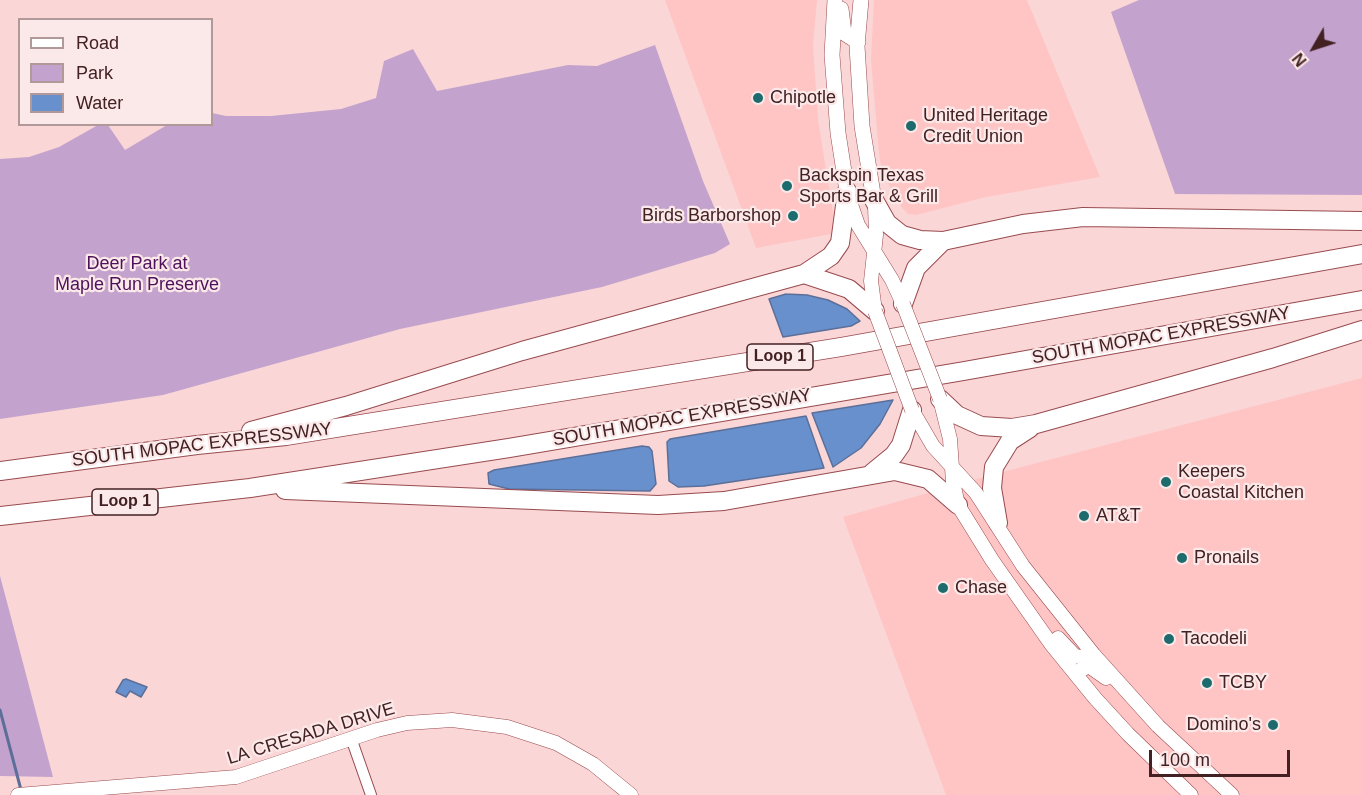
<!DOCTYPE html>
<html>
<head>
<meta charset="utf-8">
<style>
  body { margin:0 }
  #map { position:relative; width:1362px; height:795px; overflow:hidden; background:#fbd6d6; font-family:Arial,sans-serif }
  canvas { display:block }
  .legend { position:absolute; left:18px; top:18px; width:195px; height:108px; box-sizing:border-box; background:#fbe8e8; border:2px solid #b19899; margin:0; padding:8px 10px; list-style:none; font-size:18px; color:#432123 }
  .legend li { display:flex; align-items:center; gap:12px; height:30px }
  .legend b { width:30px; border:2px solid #b19899 }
  .north { position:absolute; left:1284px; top:18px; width:60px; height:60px; -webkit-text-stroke:4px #fbe8e8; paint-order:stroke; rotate:231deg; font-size:16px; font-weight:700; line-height:24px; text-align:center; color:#432123 }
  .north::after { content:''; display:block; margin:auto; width:21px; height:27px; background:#432123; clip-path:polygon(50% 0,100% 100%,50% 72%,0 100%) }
  .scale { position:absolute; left:1149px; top:750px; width:141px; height:27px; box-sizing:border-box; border:3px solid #432123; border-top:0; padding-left:8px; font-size:18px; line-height:21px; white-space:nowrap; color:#432123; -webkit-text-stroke:4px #fbe8e8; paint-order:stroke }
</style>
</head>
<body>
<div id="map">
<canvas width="1362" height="795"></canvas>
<ul class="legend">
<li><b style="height:8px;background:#fff"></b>Road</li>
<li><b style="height:16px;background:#c3a3cd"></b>Park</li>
<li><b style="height:16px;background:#6790cc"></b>Water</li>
</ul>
<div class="north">N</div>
<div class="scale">100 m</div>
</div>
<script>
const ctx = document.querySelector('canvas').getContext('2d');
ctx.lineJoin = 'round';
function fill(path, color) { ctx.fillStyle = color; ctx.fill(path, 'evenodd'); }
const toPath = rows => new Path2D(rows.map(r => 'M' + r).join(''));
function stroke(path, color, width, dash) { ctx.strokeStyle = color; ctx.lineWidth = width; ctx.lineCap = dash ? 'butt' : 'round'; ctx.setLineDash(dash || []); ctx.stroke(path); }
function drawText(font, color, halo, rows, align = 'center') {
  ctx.font = font + ' Arial,sans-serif'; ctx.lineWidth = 4.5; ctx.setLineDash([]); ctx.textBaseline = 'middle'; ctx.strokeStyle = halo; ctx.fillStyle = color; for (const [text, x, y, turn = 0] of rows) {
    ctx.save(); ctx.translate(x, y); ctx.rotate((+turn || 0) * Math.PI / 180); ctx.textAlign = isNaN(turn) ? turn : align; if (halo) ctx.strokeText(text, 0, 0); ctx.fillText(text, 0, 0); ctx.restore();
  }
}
fill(toPath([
  [665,0,817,0,813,45,818,120,834,219,831,234,756,248],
  [874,0,1027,0,1100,177,986,197,916,215,908,214,902,208,882,172,879,153,871,60],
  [1362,378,1362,795,946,795,843,517,995,474]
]), '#ffc4c4');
fill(toPath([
  [1139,0,1362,0,1362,195,1175,194,1111,12],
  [655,45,703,181,730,244,715,253,602,287,400,329,163,395,0,419,0,159,29,157,59,147,98,125,108,125,125,150,167,125,212,124,212,113,226,116,271,116,341,109,376,98,384,61,413,49,437,91,568,65,597,66],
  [0,576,8,606,53,777,0,776]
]), '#c3a3cd');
const water = toPath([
  [786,294,807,295,828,300,847,309,860,321,851,326,783,337,769,299,786,294],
  [893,400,880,424,861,448,833,467,812,413,893,400],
  [806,416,824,468,704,486,678,487,669,481,667,442,670,439,806,416],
  [642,446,649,447,652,451,656,484,650,491,509,489,489,484,488,473,494,470,642,446],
  [126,679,147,687,141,697,130,691,126,697,116,692,123,680,126,679]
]);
fill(water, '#6790cc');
stroke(water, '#5c6f99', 1.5);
stroke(toPath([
  [0,710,21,790]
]), '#5c6f99', 3);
const street = toPath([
  [351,738,371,795]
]);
const secondary = toPath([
  [848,196,858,225,892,280,903,304],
  [875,311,871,281,876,235,875,206],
  [940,399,950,439,953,482,958,505,992,560,1051,644,1095,698,1128,734,1191,795],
  [912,410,933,446,976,493,1023,566,1094,655,1158,726,1232,795],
  [1058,638,1075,656,1086,658,1094,655],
  [1075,673,1089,666,1106,678],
  [18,795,236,777,377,730,407,723,452,720,507,727,556,743,593,764,631,795]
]);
const primary = toPath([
  [835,0,832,55,838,133,847,191],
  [861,0,857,46,862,126,874,200],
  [841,9,844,33,858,42]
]);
const highway = toPath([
  [874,200,887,223,902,235,920,240,943,241,1023,224,1083,217,1362,221],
  [804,274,849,289,875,311],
  [903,304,916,268,943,241],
  [940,399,957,415,981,426,1012,428,1036,424,1273,358,1362,330],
  [251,431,346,406,522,351,804,274,831,256,840,243,847,191],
  [0,471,197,445,286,436,841,347,1362,254],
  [872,473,894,455,901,445,912,410],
  [285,490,658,505,724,501,895,471,928,479,958,505],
  [0,516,250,488,509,448,964,371,1362,300],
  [998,523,992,488,994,467,1010,441,1030,428]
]);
stroke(street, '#984b4f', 12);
stroke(secondary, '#984b4f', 15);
stroke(primary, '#984b4f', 16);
stroke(highway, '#984b4f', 20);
stroke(street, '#fff', 10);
stroke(secondary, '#fff', 14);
stroke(primary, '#fff', 15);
stroke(highway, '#fff', 18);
const secondaryBridge = toPath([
  [903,304,940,399],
  [875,311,912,410]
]);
stroke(secondaryBridge, '#984b4f', 15, []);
stroke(secondaryBridge, '#fff', 14);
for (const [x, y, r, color] of [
  [758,98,6,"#1e6b6d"],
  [911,126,6,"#1e6b6d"],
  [787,186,6,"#1e6b6d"],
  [793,216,6,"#1e6b6d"],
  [1166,482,6,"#1e6b6d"],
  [1084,516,6,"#1e6b6d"],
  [1182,558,6,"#1e6b6d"],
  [943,588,6,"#1e6b6d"],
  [1169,639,6,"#1e6b6d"],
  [1207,683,6,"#1e6b6d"],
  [1273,725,6,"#1e6b6d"]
]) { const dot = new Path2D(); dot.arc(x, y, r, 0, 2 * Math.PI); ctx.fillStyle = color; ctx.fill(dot); stroke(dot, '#fbe8e8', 2); }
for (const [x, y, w] of [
  [780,357,66],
  [125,502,66]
]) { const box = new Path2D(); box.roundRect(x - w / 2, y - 13, w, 26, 4.5); ctx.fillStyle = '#fbe8e8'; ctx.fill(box); stroke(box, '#432123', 1.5); }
drawText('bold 16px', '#432123', null, [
  ["Loop 1",780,357],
  ["Loop 1",125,502]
]);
drawText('18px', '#432123', '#fbe8e8', [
  ["Chipotle",770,98],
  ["United Heritage",923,116],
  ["Credit Union",923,137],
  ["Backspin Texas",799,176],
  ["Sports Bar & Grill",799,197],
  ["Birds Barborshop",781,216,"right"],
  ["Keepers",1178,472],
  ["Coastal Kitchen",1178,493],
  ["AT&T",1096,516],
  ["Pronails",1194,558],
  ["Chase",955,588],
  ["Tacodeli",1181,639],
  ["TCBY",1219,683],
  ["Domino's",1261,725,"right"]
], 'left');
drawText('18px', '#4e125d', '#fbe8e8', [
  ["Deer Park at",137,264],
  ["Maple Run Preserve",137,285]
]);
drawText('18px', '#432123', '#fbe8e8', [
  ["SOUTH MOPAC EXPRESSWAY",1161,336,-10],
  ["SOUTH MOPAC EXPRESSWAY",682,418,-10],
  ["SOUTH MOPAC EXPRESSWAY",202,445,-7],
  ["LA CRESADA DRIVE",311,734,-17]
]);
</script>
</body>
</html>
